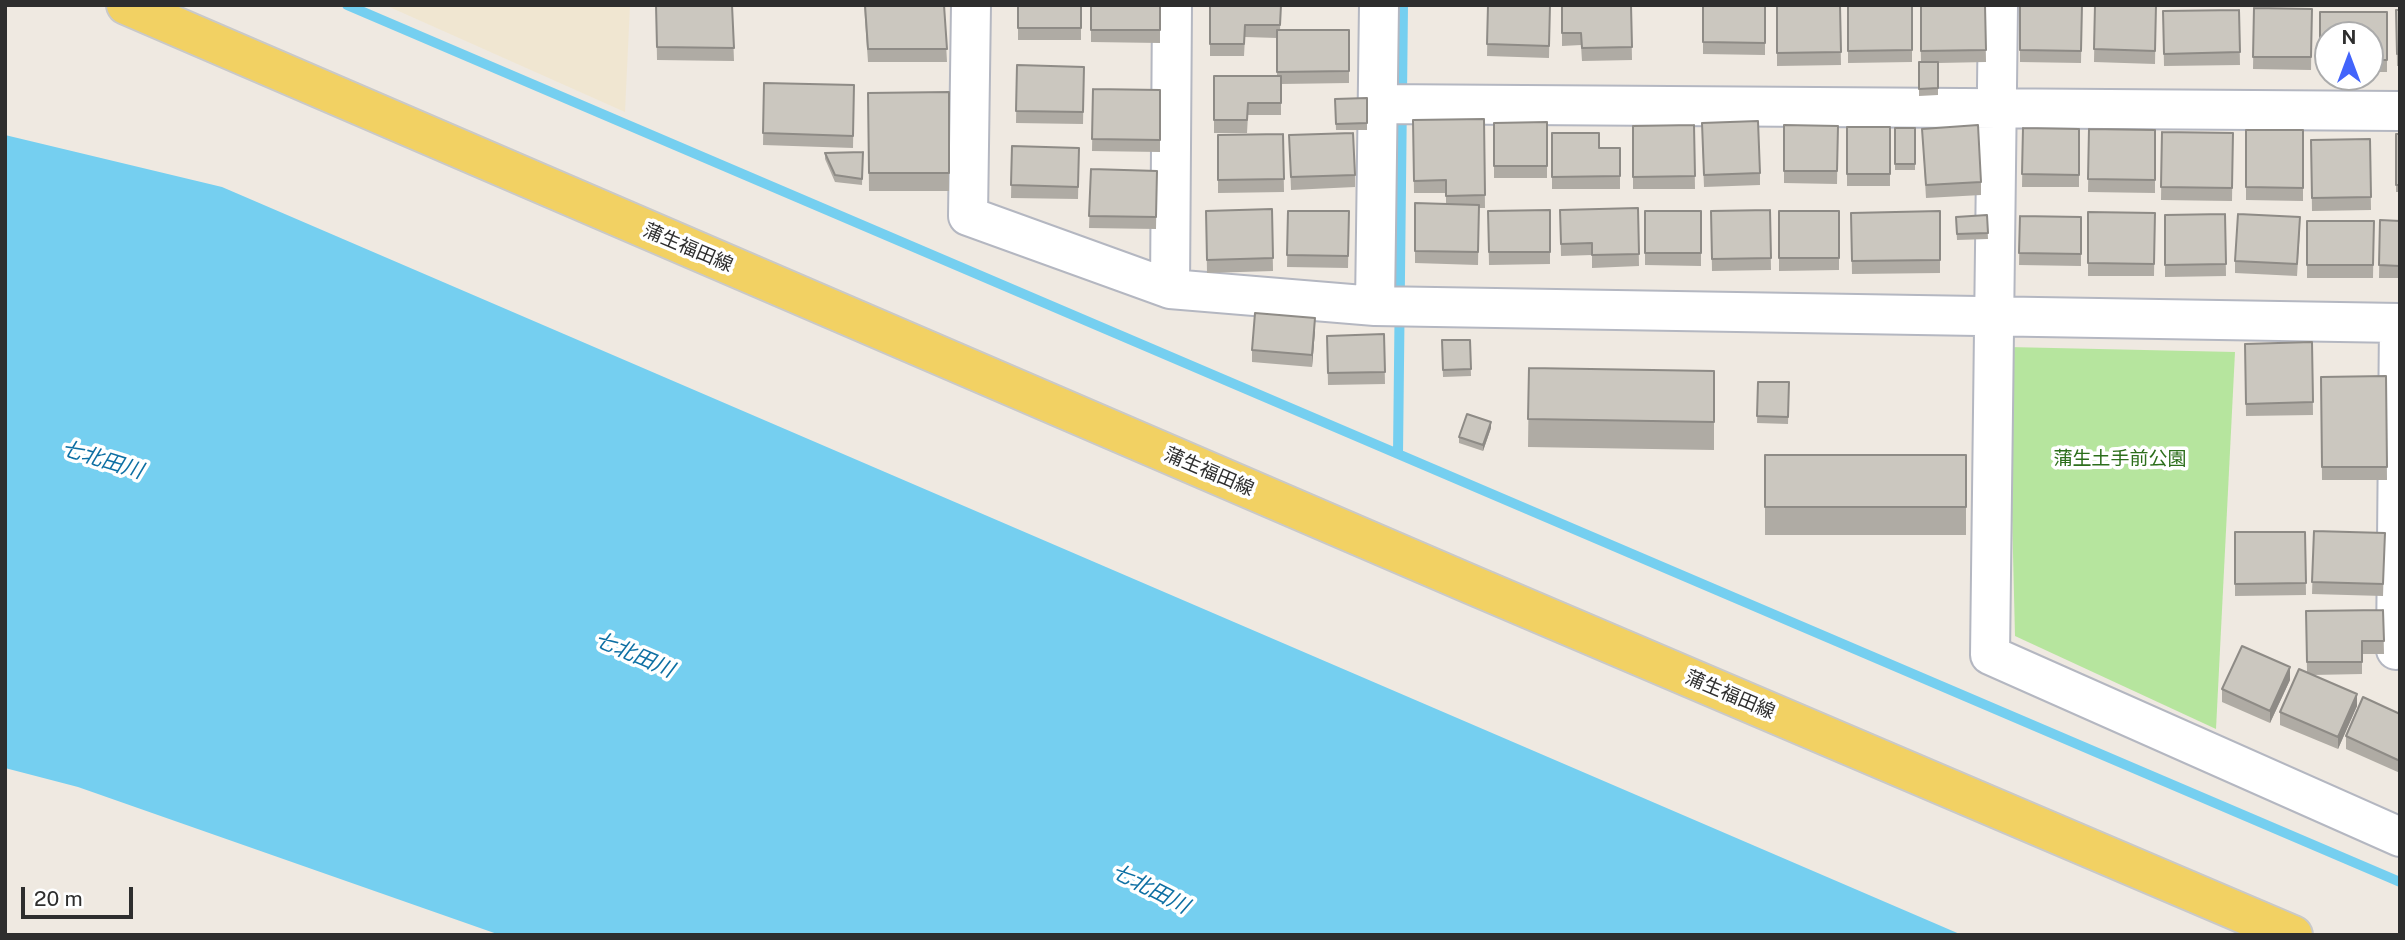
<!DOCTYPE html>
<html>
<head>
<meta charset="utf-8">
<style>
  body { margin:0 }
  #map { position:relative; width:2405px; height:940px; overflow:hidden; background:#efe9e1; font-family:"Public Sans",sans-serif }
  canvas { display:block }
  .frame { position:absolute; inset:0; border:7px solid #2e2e2e; pointer-events:none }
  .north { position:absolute; left:2314px; top:21px; width:70px; height:70px; box-sizing:border-box; background:#fff; border:2px solid #ababab; border-radius:50%; rotate:0deg; font-size:19px; font-weight:700; line-height:28px; text-align:center; color:#2e2e2e }
  .north::after { content:''; display:block; margin:auto; width:24px; height:32px; background:#4264fb; clip-path:polygon(50% 0,100% 100%,50% 72%,0 100%) }
  .scale { position:absolute; left:21px; top:887px; width:112px; height:32px; box-sizing:border-box; border:4px solid #2e2e2e; border-top:0; padding-left:9px; font-size:21px; line-height:24px; white-space:nowrap; color:#2e2e2e; -webkit-text-stroke:5px #fff; paint-order:stroke }
</style>
</head>
<body>
<div id="map">
<canvas width="2405" height="940"></canvas>
<div class="frame"></div>
<div class="north">N</div>
<div class="scale">20 m</div>
</div>
<script>
const ctx = document.querySelector('canvas').getContext('2d');
ctx.lineJoin = 'round';
function fill(path, color) { ctx.fillStyle = color; ctx.fill(path, 'evenodd'); }
const toPath = rows => new Path2D(rows.map(r => 'M' + r).join(''));
function stroke(path, color, width, dash) { ctx.strokeStyle = color; ctx.lineWidth = width; ctx.lineCap = dash ? 'butt' : 'round'; ctx.setLineDash(dash || []); ctx.stroke(path); }
function drawText(font, color, halo, rows, align = 'center') {
  ctx.font = font + ' "Public Sans","Noto Sans JP",sans-serif'; ctx.lineWidth = 7; ctx.setLineDash([]); ctx.textBaseline = 'middle'; ctx.strokeStyle = halo; ctx.fillStyle = color; for (const [text, x, y, turn = 0] of rows) {
    ctx.save(); ctx.translate(x, y); ctx.rotate((+turn || 0) * Math.PI / 180); ctx.textAlign = isNaN(turn) ? turn : align; if (halo) ctx.strokeText(text, 0, 0); ctx.fillText(text, 0, 0); ctx.restore();
  }
}
fill(toPath([
  [385,5,630,5,625,112]
]), '#f0e6d1');
fill(toPath([
  [2008,347,2235,352,2216,729,2015,636]
]), '#b6e59e');
fill(toPath([
  [5,135,222,187,1962,935,500,935,78,787,5,768]
]), '#75cff0');
stroke(toPath([
  [347,5,2400,882],
  [1398,454,1403,5]
]), '#75cff0', 10);
const minor = toPath([
  [971,5,968,216,1170,289,1375,306,2400,323],
  [1998,5,1990,655,2400,837],
  [1378,104,2400,111],
  [1170,289,1172,5],
  [1375,306,1379,5],
  [2396,650,2399,323]
]);
const major = toPath([
  [126,5,1470,584,2293,935]
]);
stroke(minor, '#b4b7c1', 42);
stroke(major, '#c9c9c9', 42);
stroke(minor, '#fff', 38);
stroke(major, '#f2d163', 38);
fill(toPath([
  [732,5,734,61,657,60,656,6],
  [864,5,944,5,947,62,868,62],
  [1018,5,1081,5,1081,40,1018,40],
  [1091,5,1160,5,1160,43,1091,42],
  [1210,5,1281,5,1280,30,1349,30,1349,83,1281,84,1281,115,1248,115,1247,133,1214,133,1214,76,1277,76,1277,38,1245,37,1244,56,1210,56],
  [1488,5,1550,5,1549,58,1487,56],
  [1562,5,1631,5,1632,60,1582,61,1581,45,1562,46],
  [1703,5,1765,5,1765,55,1703,54],
  [1777,5,1840,5,1841,65,1777,66],
  [1848,5,1912,5,1912,62,1848,63],
  [1920,5,1985,5,1986,62,1938,63,1938,95,1919,96,1919,62,1921,62],
  [2020,5,2082,5,2081,63,2020,62],
  [2095,5,2156,5,2155,64,2094,62],
  [2254,8,2312,9,2311,70,2253,69],
  [2239,10,2240,65,2164,66,2163,11],
  [2396,10,2400,10,2400,66,2397,66],
  [2320,12,2387,12,2387,72,2370,72,2370,35,2328,35,2328,72,2320,72],
  [1017,65,1084,67,1083,124,1016,123],
  [764,83,854,85,853,148,763,145],
  [1093,89,1160,90,1160,152,1092,151],
  [949,92,949,191,869,191,868,93],
  [1367,98,1367,130,1336,130,1335,99],
  [1484,119,1485,208,1479,208,1478,265,1415,263,1415,203,1446,204,1446,193,1414,193,1413,120],
  [1547,122,1547,178,1494,178,1494,123],
  [1694,125,1695,189,1633,189,1633,126],
  [1784,125,1838,126,1837,184,1784,183],
  [1847,127,1890,127,1890,186,1847,186],
  [1895,128,1915,128,1915,170,1895,170],
  [2023,128,2079,129,2079,187,2022,187],
  [1922,129,1981,182,1981,195,1926,198],
  [2089,129,2155,130,2155,193,2088,192],
  [2246,130,2303,130,2303,201,2246,200],
  [2162,132,2233,133,2232,201,2161,200],
  [1552,133,1599,148,1620,148,1620,189,1552,189],
  [1283,134,1284,192,1218,193,1218,135],
  [2396,134,2400,134,2400,192,2396,192],
  [1289,135,1355,175,1355,187,1291,190],
  [1702,135,1760,173,1760,185,1704,187],
  [2370,139,2371,210,2312,211,2311,140],
  [1012,146,1079,148,1078,199,1011,198],
  [863,152,862,185,835,182,825,159,825,153],
  [1091,169,1157,171,1156,229,1089,228],
  [1638,208,1639,266,1592,268,1592,255,1561,256,1560,210],
  [1272,209,1273,271,1207,273,1206,211],
  [1550,210,1550,264,1489,265,1488,211],
  [1770,210,1771,270,1712,271,1711,211],
  [1288,211,1349,211,1348,268,1287,267],
  [1645,211,1701,211,1701,266,1645,265],
  [1779,211,1839,211,1839,270,1779,271],
  [1940,211,1940,273,1852,274,1851,213],
  [2088,212,2155,213,2154,276,2088,276],
  [2225,214,2226,276,2165,277,2165,215],
  [1987,215,1988,239,1957,240,1956,217],
  [2020,216,2081,217,2081,266,2019,265],
  [2380,220,2400,221,2400,278,2379,278],
  [2307,221,2374,221,2373,278,2307,278],
  [2300,229,2297,276,2235,273,2235,261],
  [1315,330,1312,367,1252,362,1252,350],
  [1384,334,1385,384,1328,385,1327,336],
  [1442,340,1470,340,1471,376,1443,377],
  [2312,342,2313,415,2246,416,2245,344],
  [1529,368,1714,371,1714,450,1528,447],
  [2386,376,2387,480,2322,480,2321,377],
  [1758,382,1789,382,1788,424,1757,423],
  [1491,428,1483,451,1459,443,1459,437],
  [1765,455,1966,455,1966,535,1765,535],
  [2314,531,2385,533,2383,596,2312,594],
  [2235,532,2305,532,2306,595,2235,596],
  [2383,610,2384,654,2362,654,2362,674,2312,675,2357,706,2338,749,2280,725,2280,712,2307,672,2306,611],
  [2290,680,2270,723,2222,702,2222,689],
  [2400,714,2400,773,2346,749,2346,736]
]), '#afaba4');
fill(toPath([
  [1315,318,1315,330,1312,367,1312,355],
  [1491,422,1491,428,1483,451,1483,445],
  [2290,667,2290,680,2270,723,2270,711],
  [2357,694,2357,706,2338,749,2338,737]
]), '#8e8b86');
const building = toPath([
  [656,5,732,5,734,48,657,47,656,5],
  [865,5,944,5,947,49,868,49,865,5],
  [1018,5,1081,5,1081,28,1018,28,1018,5],
  [1091,5,1160,5,1160,30,1091,30,1091,5],
  [1210,5,1281,5,1280,25,1245,25,1244,44,1210,44,1210,5],
  [1488,5,1550,5,1549,46,1487,44,1488,5],
  [1562,5,1631,5,1632,47,1582,48,1581,33,1562,33,1562,5],
  [1703,5,1765,5,1765,43,1703,42,1703,5],
  [1777,5,1840,5,1841,52,1777,53,1777,5],
  [1848,5,1912,5,1912,50,1848,51,1848,5],
  [1921,5,1985,5,1986,50,1921,51,1921,5],
  [2020,5,2082,5,2081,51,2020,50,2020,5],
  [2095,5,2156,5,2155,51,2094,49,2095,5],
  [2254,8,2312,9,2311,57,2253,57,2254,8],
  [2239,10,2240,52,2164,54,2163,11,2239,10],
  [2396,10,2400,10,2400,54,2397,54,2396,10],
  [2320,12,2387,12,2387,60,2370,60,2370,35,2328,35,2328,59,2320,59,2320,12],
  [1277,30,1349,30,1349,71,1277,72,1277,30],
  [1919,62,1938,62,1938,88,1919,89,1919,62],
  [1017,65,1084,67,1083,112,1016,111,1017,65],
  [1214,76,1281,76,1281,103,1248,103,1247,120,1214,120,1214,76],
  [764,83,854,85,853,136,763,133,764,83],
  [1093,89,1160,90,1160,140,1092,139,1093,89],
  [949,92,949,173,869,173,868,93,949,92],
  [1367,98,1367,123,1336,124,1335,99,1367,98],
  [1484,119,1485,195,1446,196,1446,180,1414,181,1413,120,1484,119],
  [1758,121,1760,173,1704,175,1702,123,1758,121],
  [1547,122,1547,166,1494,166,1494,123,1547,122],
  [1694,125,1695,176,1633,177,1633,126,1694,125],
  [1784,125,1838,126,1837,171,1784,171,1784,125],
  [1978,125,1981,182,1926,185,1922,129,1978,125],
  [1847,127,1890,127,1890,174,1847,174,1847,127],
  [1895,128,1915,128,1915,164,1895,164,1895,128],
  [2023,128,2079,129,2079,175,2022,174,2023,128],
  [2089,129,2155,130,2155,180,2088,179,2089,129],
  [2246,130,2303,130,2303,188,2246,187,2246,130],
  [2162,132,2233,133,2232,188,2161,187,2162,132],
  [1353,133,1355,175,1291,177,1289,135,1353,133],
  [1552,133,1599,133,1599,148,1620,148,1620,176,1552,177,1552,133],
  [1283,134,1284,179,1218,180,1218,135,1283,134],
  [2396,134,2400,134,2400,185,2396,185,2396,134],
  [2370,139,2371,197,2312,198,2311,140,2370,139],
  [1012,146,1079,148,1078,187,1011,185,1012,146],
  [863,152,862,179,835,175,825,153,863,152],
  [1091,169,1157,171,1156,217,1089,216,1091,169],
  [1415,203,1479,205,1478,252,1415,251,1415,203],
  [1638,208,1639,254,1592,255,1592,243,1561,244,1560,210,1638,208],
  [1272,209,1273,258,1207,260,1206,211,1272,209],
  [1550,210,1550,252,1489,252,1488,211,1550,210],
  [1770,210,1771,258,1712,259,1711,211,1770,210],
  [1288,211,1349,211,1348,256,1287,255,1288,211],
  [1645,211,1701,211,1701,253,1645,253,1645,211],
  [1779,211,1839,211,1839,258,1779,258,1779,211],
  [1940,211,1940,260,1852,261,1851,213,1940,211],
  [2088,212,2155,213,2154,264,2088,263,2088,212],
  [2225,214,2226,264,2165,265,2165,215,2225,214],
  [2238,214,2300,217,2297,264,2235,261,2238,214],
  [1987,215,1988,233,1957,234,1956,217,1987,215],
  [2020,216,2081,217,2081,254,2019,253,2020,216],
  [2380,220,2400,221,2400,266,2379,265,2380,220],
  [2307,221,2374,221,2373,265,2307,265,2307,221],
  [1255,313,1315,318,1312,355,1252,350,1255,313],
  [1384,334,1385,372,1328,373,1327,336,1384,334],
  [1442,340,1470,340,1471,369,1443,370,1442,340],
  [2312,342,2313,402,2246,404,2245,344,2312,342],
  [1529,368,1714,371,1714,422,1528,419,1529,368],
  [2386,376,2387,467,2322,467,2321,377,2386,376],
  [1758,382,1789,382,1788,417,1757,416,1758,382],
  [1467,414,1491,422,1483,445,1459,437,1467,414],
  [1765,455,1966,455,1966,507,1765,507,1765,455],
  [2314,531,2385,533,2383,584,2312,582,2314,531],
  [2235,532,2305,532,2306,583,2235,584,2235,532],
  [2383,610,2384,641,2362,641,2362,662,2307,662,2306,611,2383,610],
  [2242,646,2290,667,2270,711,2222,689,2242,646],
  [2299,669,2357,694,2338,737,2280,712,2299,669],
  [2363,697,2400,714,2400,761,2346,736,2363,697]
]);
fill(building, '#cbc7bf');
stroke(building, '#8e8b86', 2);
drawText('19px', '#2e2e2e', '#fff', [
  ["蒲生福田線",688,248,23],
  ["蒲生福田線",1209,472,23],
  ["蒲生福田線",1730,695,23]
]);
drawText('19px', '#2c6e1b', '#fff', [
  ["蒲生土手前公園",2120,459]
]);
drawText('italic 21px', '#0d6fa3', '#fff', [
  ["七北田川",102,460,17],
  ["七北田川",634,655,23],
  ["七北田川",1150,889,27]
]);
</script>
</body>
</html>
